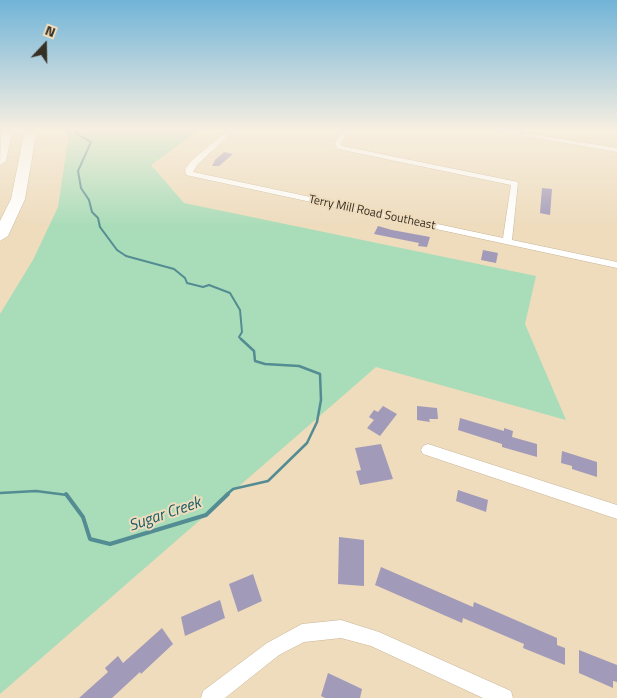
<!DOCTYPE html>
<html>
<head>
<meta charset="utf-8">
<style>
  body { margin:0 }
  #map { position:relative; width:617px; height:698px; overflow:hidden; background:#eedcbd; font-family:"Titillium Web",sans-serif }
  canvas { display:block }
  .north { position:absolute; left:20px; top:20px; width:50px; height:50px; -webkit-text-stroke:4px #eedcbd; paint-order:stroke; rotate:21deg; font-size:14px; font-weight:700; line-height:20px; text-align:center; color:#362f24 }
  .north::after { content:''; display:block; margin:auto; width:18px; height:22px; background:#362f24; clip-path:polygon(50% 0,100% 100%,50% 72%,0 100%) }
</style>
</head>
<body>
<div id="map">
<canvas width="617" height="698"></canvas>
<div class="north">N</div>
</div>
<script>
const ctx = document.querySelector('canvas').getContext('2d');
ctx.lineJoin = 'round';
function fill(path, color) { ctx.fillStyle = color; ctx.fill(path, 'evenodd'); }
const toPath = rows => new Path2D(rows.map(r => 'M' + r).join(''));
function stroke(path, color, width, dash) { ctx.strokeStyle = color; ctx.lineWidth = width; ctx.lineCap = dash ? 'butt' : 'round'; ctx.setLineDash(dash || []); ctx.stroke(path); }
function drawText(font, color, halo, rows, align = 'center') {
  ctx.font = font + ' "Titillium Web",sans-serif'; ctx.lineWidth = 4; ctx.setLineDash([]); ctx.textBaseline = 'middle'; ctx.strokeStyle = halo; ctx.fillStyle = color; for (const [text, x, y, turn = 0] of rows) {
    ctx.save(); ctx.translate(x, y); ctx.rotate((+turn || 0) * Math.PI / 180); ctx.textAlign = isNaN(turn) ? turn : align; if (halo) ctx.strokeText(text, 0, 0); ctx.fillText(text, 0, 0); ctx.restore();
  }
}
fill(toPath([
  [65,129,201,129,151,165,184,203,536,276,525,324,566,420,376,367,0,694,0,314,33,260,58,207,68,140]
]), '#a9dcb8');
stroke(toPath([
  [76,129,76,133,91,142,78,171,81,188,89,200,92,212,98,218,100,227,117,250,126,256,174,269,185,278,187,283,203,287,209,285,230,293,240,310,242,332,239,337,242,340]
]), '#538c92', 2);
stroke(toPath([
  [0,493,36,491,67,495],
  [226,495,233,489,268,481,307,443,317,422,321,400,320,374,299,366,265,364,255,361,254,351,241,339]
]), '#538c92', 2.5);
stroke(toPath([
  [66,494,83,517,90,539,110,544,206,515,228,494]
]), '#538c92', 4);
fill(toPath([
  [224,152,233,154,219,166,212,166,215,160],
  [542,188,552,189,550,215,540,213],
  [378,226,392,230,430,237,427,247,418,246,419,243,374,234],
  [483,250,498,253,496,263,481,260],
  [383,406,397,414,380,436,367,428,374,420,369,417,374,410,378,412],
  [417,406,437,408,438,419,429,419,430,422,417,420],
  [460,418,504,431,504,428,513,431,512,437,537,444,537,457,502,447,502,444,458,430],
  [381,444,393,479,360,485,356,471,361,470,355,448],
  [562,451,597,462,597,477,572,469,572,466,561,463],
  [458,490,488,500,486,512,456,501],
  [339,537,364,540,364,586,338,584],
  [381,567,473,607,474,602,557,638,557,645,565,648,565,665,523,648,524,644,463,618,462,623,375,585],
  [253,574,262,601,238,612,229,584],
  [220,600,225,618,185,636,181,617],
  [162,628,173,644,141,674,140,672,112,698,79,698,108,672,105,668,118,656,123,663],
  [579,650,617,665,617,682,613,681,613,688,579,673],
  [328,673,362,689,360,698,325,698,321,696]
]), '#a29ab9');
const street = toPath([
  [229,129,236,129,198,164,193,172,503,238,511,185,338,149,334,144,344,129,350,129,340,144,342,146,518,182,512,240,617,262,617,268,186,175,185,169,192,160,229,129],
  [485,129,501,129,617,148,617,152,485,129],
  [428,444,617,505,617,519,423,454,421,450,423,446,428,444],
  [341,620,379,632,511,691,513,698,483,698,371,646,341,638,304,642,279,655,225,698,201,698,203,691,267,643,302,624,341,620]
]);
const highway = toPath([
  [1,129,13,129,6,161,0,165,1,129],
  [25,129,37,129,25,199,8,236,0,241,0,221,11,199,25,129]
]);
stroke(street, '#c7b598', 1);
stroke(highway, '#c7b598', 1);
fill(street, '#fff');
fill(highway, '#fff');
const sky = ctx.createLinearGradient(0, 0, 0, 227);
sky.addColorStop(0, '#71b4d8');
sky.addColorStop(0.57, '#f7efe1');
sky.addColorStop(1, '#f7efe100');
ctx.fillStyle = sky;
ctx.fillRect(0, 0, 617, 227);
drawText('12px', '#362f24', '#eedcbd', [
  ["Terry Mill Road Southeast",372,213,12]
]);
drawText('italic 16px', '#165d67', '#eedcbd', [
  ["Sugar Creek",165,515,-19]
]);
</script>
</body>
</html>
